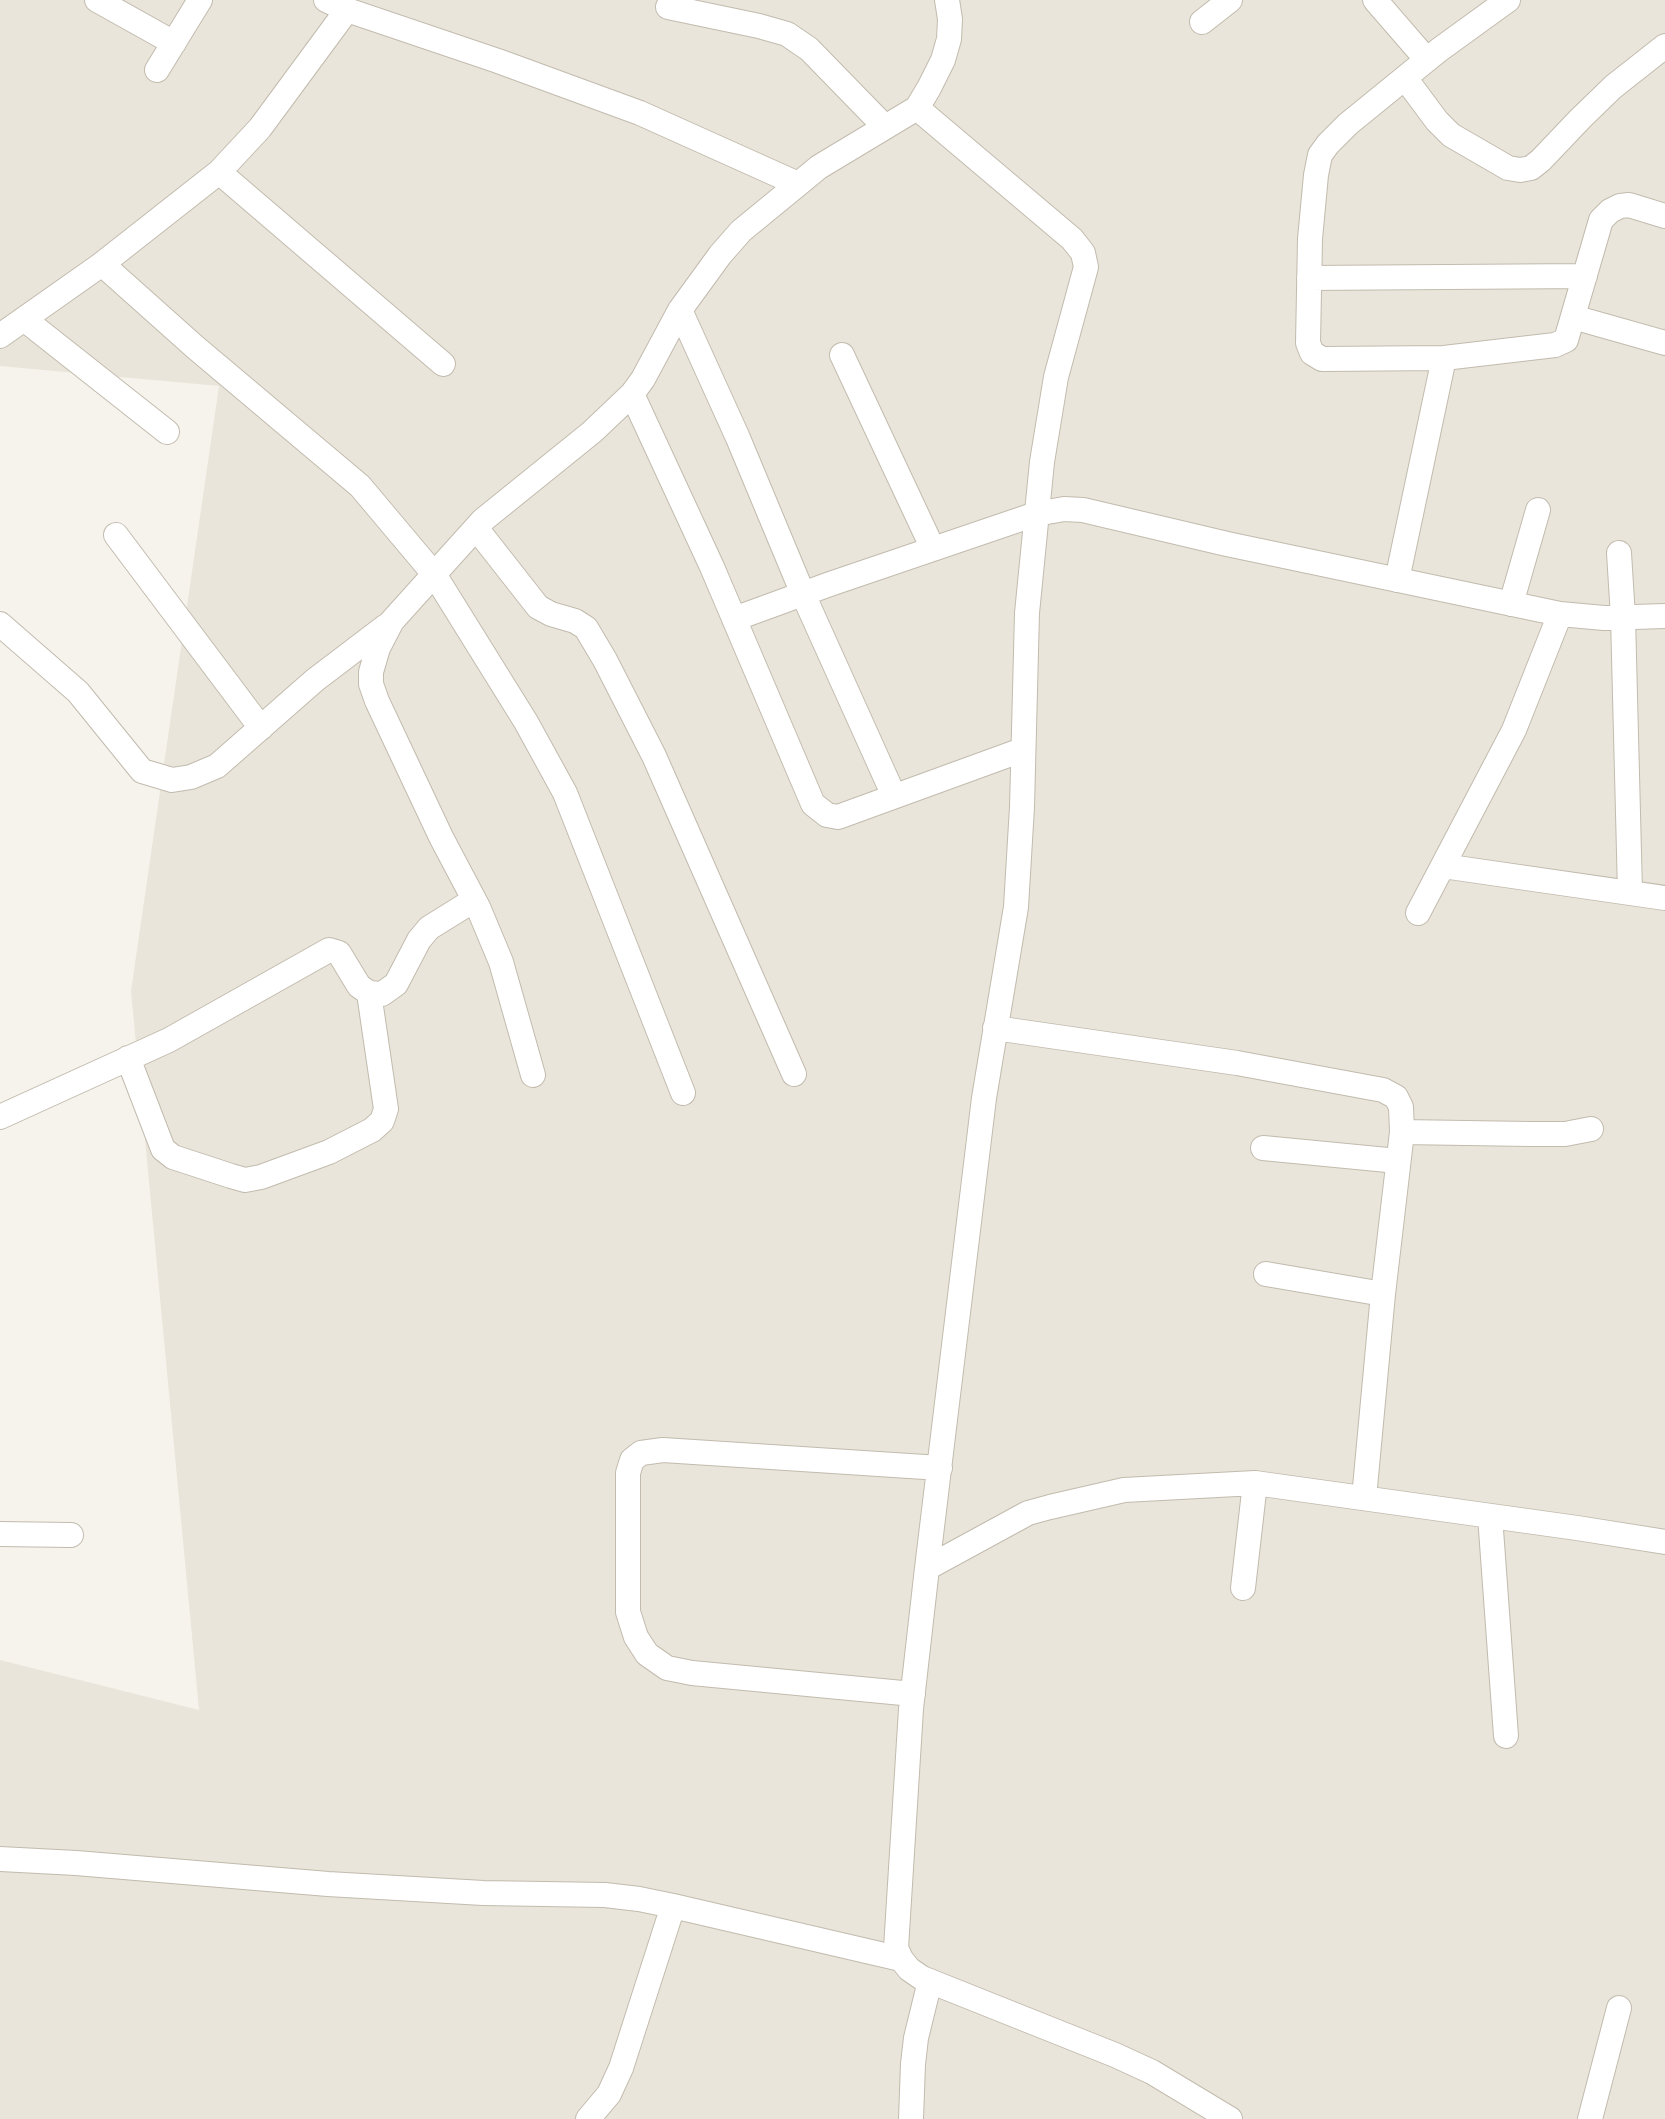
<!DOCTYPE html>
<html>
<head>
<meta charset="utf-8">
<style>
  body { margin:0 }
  canvas { display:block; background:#f6f3ec }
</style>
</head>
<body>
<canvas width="1665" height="2119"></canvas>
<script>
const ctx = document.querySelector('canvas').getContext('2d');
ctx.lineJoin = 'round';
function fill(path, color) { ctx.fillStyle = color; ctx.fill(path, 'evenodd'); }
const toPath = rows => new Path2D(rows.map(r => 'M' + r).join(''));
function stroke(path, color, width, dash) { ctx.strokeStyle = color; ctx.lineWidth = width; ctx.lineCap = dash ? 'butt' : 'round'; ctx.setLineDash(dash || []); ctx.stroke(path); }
fill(toPath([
  [0,0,1665,0,1665,2119,0,2119,0,1660,199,1710,131,991,219,386,0,366]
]), '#eae5da');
const minor = toPath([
  [97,0,174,43],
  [326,0,347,10,498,61,640,113,798,184],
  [1375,0,1427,60],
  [1508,0,1439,50,1348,124,1328,144,1320,155,1316,175,1310,239,1308,343,1312,353,1322,359,1444,358,1555,345,1566,340,1601,220,1610,211,1620,206,1629,205,1665,216],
  [668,7,759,26,787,34,809,49,885,127],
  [1202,22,1230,0],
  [157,70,200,0],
  [1405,78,1437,121,1451,135,1508,168,1520,170,1531,168,1541,160,1580,119,1613,87,1665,46],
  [917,108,1072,239,1083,253,1086,267,1056,377,1042,462,1027,613,1022,807,1016,907,984,1098,927,1568,911,1709,896,1948,901,1959,909,1969,922,1978,1115,2055,1152,2072,1230,2119],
  [219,172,443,364],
  [102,264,195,347,360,486,434,574,526,722,565,793,683,1093],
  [1309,278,1585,276],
  [680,310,738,438,803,594,894,796],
  [1573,317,1665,343],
  [24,319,167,432],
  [0,336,102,264,219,172,260,128,347,10],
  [842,355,933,549],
  [632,394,712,567,813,804,827,815,838,817,1022,750],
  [476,528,538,607,551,614,575,621,586,628,605,660,654,756,794,1074],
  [116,535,261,728],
  [1619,553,1623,617,1630,892],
  [1397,580,1444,358],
  [1511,604,1538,510],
  [734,619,830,584,1036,514,1064,509,1083,510,1227,544,1560,614,1604,618,1665,616],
  [0,624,78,692,142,771,172,780,191,777,217,766,315,680,386,626],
  [1443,866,1665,898],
  [1418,913,1514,730,1560,614],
  [995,1028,1237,1063,1383,1090,1396,1097,1401,1107,1402,1132,1383,1294,1364,1498],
  [128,1058,163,1149,173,1157,231,1176,245,1180,261,1177,329,1152,372,1130,382,1121,386,1109,369,993],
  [533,1075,501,962,478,907,441,837,377,701,371,684,371,672,378,648,392,621,483,520,592,432,632,394,643,379,680,310,720,255,741,231,819,167,917,108,929,88,943,60,949,39,950,19,947,0],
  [0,1117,169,1040,329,950,339,953,359,986,369,993,382,994,396,984,419,940,429,928,474,900],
  [1402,1132,1530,1134,1565,1134,1591,1129],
  [1263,1148,1398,1161],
  [1266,1274,1383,1294],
  [1490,1516,1506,1736],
  [0,1534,71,1535],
  [927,1568,1028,1513,1050,1507,1124,1490,1255,1483,1577,1528,1665,1542],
  [1243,1588,1255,1483],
  [913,1694,692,1673,667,1668,647,1654,636,1637,628,1612,628,1473,632,1460,641,1453,663,1450,940,1468],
  [0,1859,76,1863,328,1884,483,1893,605,1895,639,1899,673,1906,901,1959],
  [588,2119,609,2094,621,2068,673,1906],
  [911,2119,913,2064,916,2038,930,1981],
  [1590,2119,1619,2008]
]);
stroke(minor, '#c2bbae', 26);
stroke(minor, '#fff', 24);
</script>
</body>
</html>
